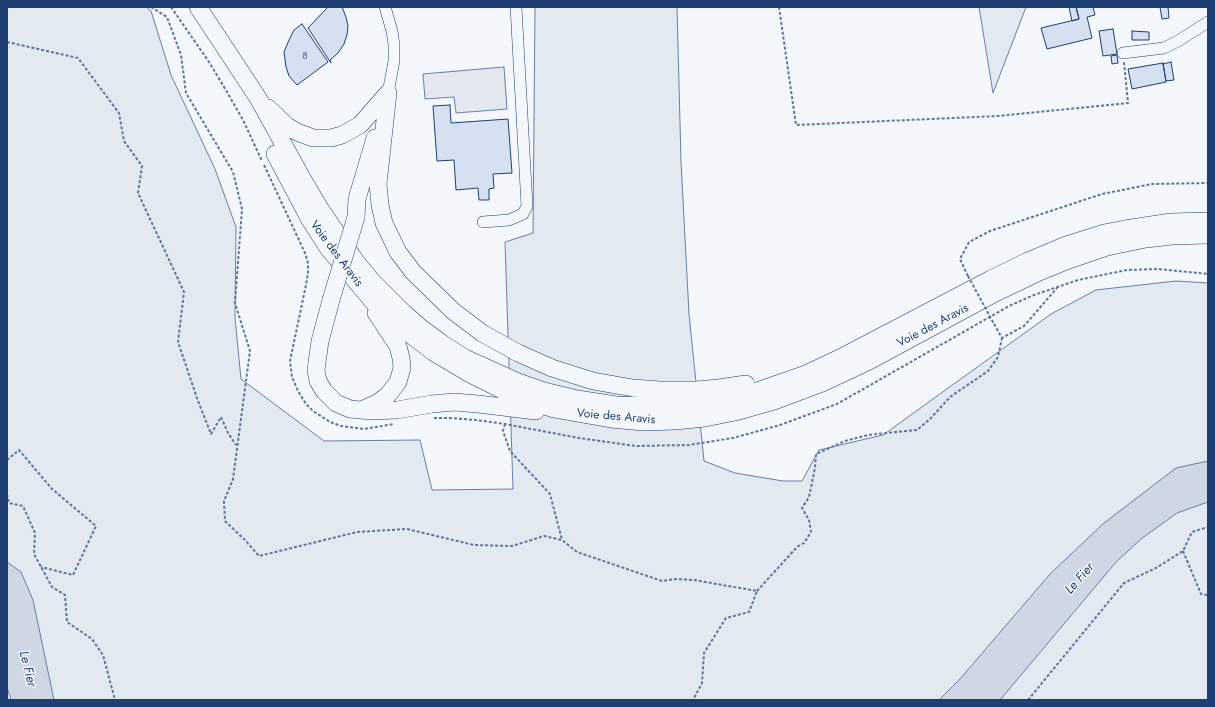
<!DOCTYPE html>
<html>
<head>
<meta charset="utf-8">
<style>
  body { margin:0 }
  #map { position:relative; width:1215px; height:707px; overflow:hidden; background:#f4f7fb; font-family:Jost,sans-serif }
  canvas { display:block }
  .frame { position:absolute; inset:0; border:8px solid #1d3f73; pointer-events:none }
</style>
</head>
<body>
<div id="map">
<canvas width="1215" height="707"></canvas>
<div class="frame"></div>
</div>
<script>
const ctx = document.querySelector('canvas').getContext('2d');
ctx.lineJoin = 'round';
function fill(path, color) { ctx.fillStyle = color; ctx.fill(path, 'evenodd'); }
const toPath = rows => new Path2D(rows.map(r => 'M' + r).join(''));
function stroke(path, color, width, dash) { ctx.strokeStyle = color; ctx.lineWidth = width; ctx.lineCap = dash ? 'butt' : 'round'; ctx.setLineDash(dash || []); ctx.stroke(path); }
function drawText(font, color, halo, rows, align = 'center') {
  ctx.font = font + ' Jost,sans-serif'; ctx.lineWidth = 3; ctx.setLineDash([]); ctx.textBaseline = 'middle'; ctx.strokeStyle = halo; ctx.fillStyle = color; for (const [text, x, y, turn = 0] of rows) {
    ctx.save(); ctx.translate(x, y); ctx.rotate((+turn || 0) * Math.PI / 180); ctx.textAlign = isNaN(turn) ? turn : align; if (halo) ctx.strokeText(text, 0, 0); ctx.fillText(text, 0, 0); ctx.restore();
  }
}
const green = toPath([
  [7,7,146,7,151,11,171,75,215,169,236,227,235,318,241,379,324,441,420,440,432,490,513,489,505,242,533,233,535,7,677,7,681,162,689,314,704,461,735,473,783,481,802,481,819,450,883,435,1051,314,1096,290,1176,281,1208,283,1208,700,7,700,7,7],
  [979,7,1026,7,993,93,979,7]
]);
fill(green, '#e3e9f0');
stroke(green, '#687fa3', 1);
const parking = toPath([
  [504,67,507,109,456,113,454,97,425,99,423,74,504,67]
]);
fill(parking, '#e3e8f0');
stroke(parking, '#687fa3', 1);
const water = toPath([
  [1208,461,1208,502,1177,513,1141,539,1116,562,1000,700,939,700,960,679,1050,574,1104,523,1176,468,1208,461],
  [7,562,21,572,33,600,54,700,11,700,7,687,7,562]
]);
fill(water, '#cfd7e4');
stroke(water, '#687fa3', 1);
const building = toPath([
  [328,7,342,7,346,17,348,26,347,35,344,44,338,53,330,60,331,63,308,28,328,7],
  [1069,7,1076,7,1079,19,1072,21,1069,7],
  [1076,7,1093,7,1095,15,1087,17,1092,38,1047,49,1041,28,1079,19,1076,7],
  [1160,7,1168,7,1169,18,1162,19,1160,7],
  [302,24,328,62,297,85,289,76,286,67,284,52,289,40,294,30,302,24],
  [1113,29,1117,54,1103,56,1099,31,1113,29],
  [1132,31,1149,32,1149,40,1132,40,1132,31],
  [1117,55,1118,63,1112,64,1111,56,1117,55],
  [1171,62,1174,80,1166,81,1163,64,1171,62],
  [1163,63,1166,82,1132,89,1128,69,1163,63],
  [450,105,451,123,508,119,512,173,493,174,494,188,489,189,489,200,479,200,478,188,456,190,454,160,437,161,433,106,450,105]
]);
fill(building, '#d5e0f0');
stroke(building, '#1d3f73', 1);
const minor = toPath([
  [385,7,392,31,394,45,394,61,388,93],
  [1123,53,1164,48,1178,41,1208,22],
  [483,222,509,220,523,214,527,206,516,7]
]);
const highway = toPath([
  [198,7,258,98,302,178,321,210,357,263,371,280,403,312,420,327,443,344,465,358,518,382,544,391,577,399,616,405,665,406,722,400,757,391,806,374,840,358,991,279,1028,261,1066,245,1104,233,1125,229,1171,222,1208,221],
  [388,93,378,184,380,205,384,223,398,252,413,272,453,311,482,333,518,353,552,368,593,381,633,388,659,390,696,390,719,388,746,384],
  [268,108,287,126,297,132,313,138,331,138,342,135,360,125,388,93],
  [275,154,310,220,328,248,375,304,411,335,433,352,470,374,510,394,554,409,611,419,644,422,675,421,705,418,735,412,774,401,822,383,869,361,995,293,1037,273,1069,260,1107,247,1146,239,1172,236,1208,235],
  [356,217,357,199,375,138],
  [331,300,320,341,316,370,318,381,324,391,336,403,350,409,371,411,397,410,432,404,454,402,478,404,536,411],
  [364,409,377,403,388,395,398,382,402,368,401,358,398,346,376,313]
]);
stroke(minor, '#1d3f73', 12);
stroke(highway, '#1d3f73', 18);
stroke(toPath([
  [151,7,167,17,181,55,186,93,233,172,242,209,235,303,250,351,233,479,224,501,225,521,245,540,259,556,357,532,407,529,474,545,512,546,544,536,562,540,577,552,662,581,676,579,694,580,757,591,749,612,726,618,704,653,702,683,693,700],
  [171,7,209,62,227,92,243,120,262,161],
  [779,7,796,125,998,116,1128,103,1124,62],
  [7,42,78,58,119,113,124,141,142,166,138,193,184,292,178,342,198,401,211,434,221,417,228,433,236,445],
  [264,165,305,253,308,263,308,273,306,285,290,361,292,377,298,391,306,404,313,411,330,422,341,426,364,429,394,424],
  [968,276,960,259,969,242,990,231,1102,194,1152,184,1208,183],
  [994,324,1002,338,1024,326,1057,288],
  [434,418,449,418,476,420,505,424,579,438,636,446,689,445,733,438,780,425,837,404,1009,306,1034,295,1078,280,1127,270,1158,269,1208,274],
  [505,424,503,431,510,451,550,494,562,540],
  [7,460,19,450,52,489,96,526,73,575,41,567],
  [7,494,9,503,23,506,35,533,34,554,52,587,65,595,67,622,92,639,103,655,115,700],
  [1183,551,1201,594,1208,595],
  [757,591,797,547,804,543,811,532,809,520,802,508,809,497,815,468,816,454,845,441,868,435,917,430,930,419,950,397,988,371,998,357,1002,338],
  [1028,700,1124,583,1156,568,1183,551,1192,532,1208,527]
]), '#5e769c', 2, [3, 2]);
stroke(minor, '#f4f7fb', 11);
stroke(highway, '#f4f7fb', 17);
const highwayBridge = toPath([
  [331,300,356,217]
]);
stroke(highwayBridge, '#1d3f73', 18, []);
stroke(toPath([
  [968,276,994,324]
]), '#5e769c', 2, [3, 2]);
stroke(highwayBridge, '#f4f7fb', 17);
drawText('10px', '#4b6792', null, [
  ["8",305,57]
]);
drawText('12px', '#1d3f73', '#f4f7fb', [
  ["Voie des Aravis",336,254,53],
  ["Voie des Aravis",933,326,-28],
  ["Voie des Aravis",616,417,5]
]);
drawText('italic 13px', '#1d3f73', '#f4f7fb', [
  ["Le Fier",1080,579,-49],
  ["Le Fier",27,669,76]
]);
</script>
</body>
</html>
